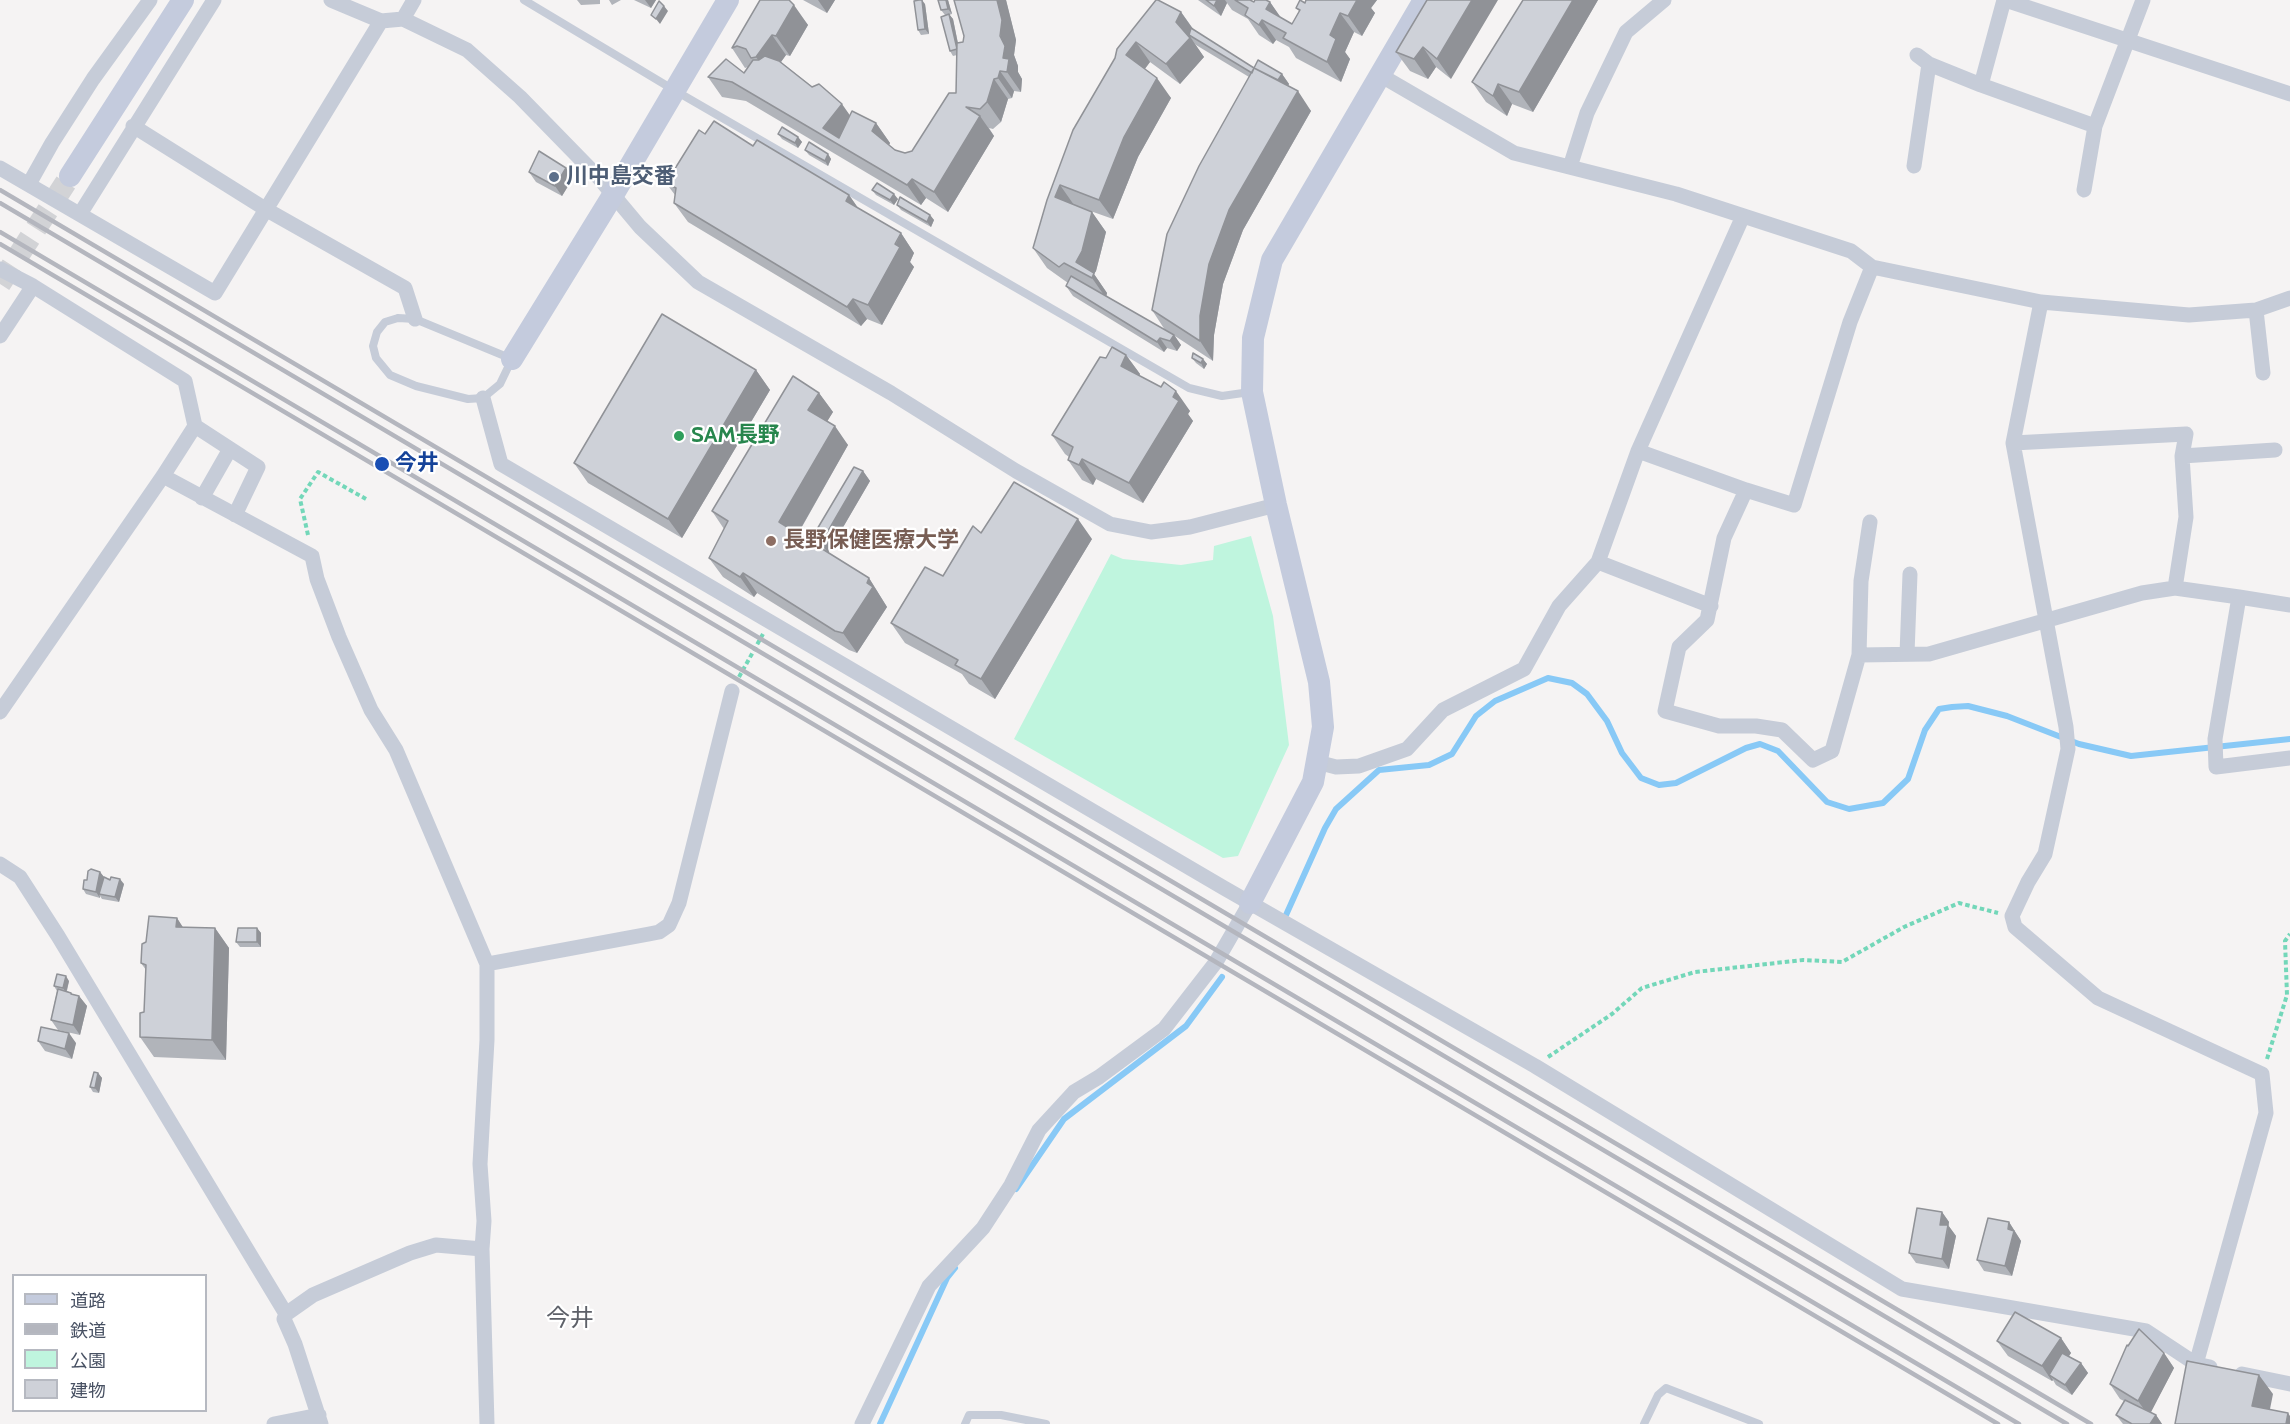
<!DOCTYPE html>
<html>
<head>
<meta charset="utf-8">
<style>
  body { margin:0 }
  #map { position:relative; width:2290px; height:1424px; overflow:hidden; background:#f5f3f3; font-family:Cabin,"Noto Sans JP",sans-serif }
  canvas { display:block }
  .legend { position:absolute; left:12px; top:1274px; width:195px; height:138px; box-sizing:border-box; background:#fff; border:2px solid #b6b9c1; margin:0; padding:8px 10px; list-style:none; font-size:18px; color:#485163 }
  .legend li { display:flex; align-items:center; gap:12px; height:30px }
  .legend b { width:30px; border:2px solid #b6b9c1 }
</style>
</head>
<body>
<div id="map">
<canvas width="2290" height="1424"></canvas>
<ul class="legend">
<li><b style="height:8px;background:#c4cbdd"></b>道路</li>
<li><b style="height:8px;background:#b4b6be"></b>鉄道</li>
<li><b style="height:16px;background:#bff5de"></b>公園</li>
<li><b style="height:16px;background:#ced1d8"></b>建物</li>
</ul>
</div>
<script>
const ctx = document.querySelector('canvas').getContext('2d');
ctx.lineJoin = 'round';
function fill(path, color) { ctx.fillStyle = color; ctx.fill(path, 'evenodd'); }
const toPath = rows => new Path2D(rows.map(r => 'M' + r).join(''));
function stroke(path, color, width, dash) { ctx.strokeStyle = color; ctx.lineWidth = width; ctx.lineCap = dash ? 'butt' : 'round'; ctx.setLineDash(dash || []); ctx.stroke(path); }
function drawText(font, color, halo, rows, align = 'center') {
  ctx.font = font + ' Cabin,"Noto Sans JP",sans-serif'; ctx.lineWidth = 4.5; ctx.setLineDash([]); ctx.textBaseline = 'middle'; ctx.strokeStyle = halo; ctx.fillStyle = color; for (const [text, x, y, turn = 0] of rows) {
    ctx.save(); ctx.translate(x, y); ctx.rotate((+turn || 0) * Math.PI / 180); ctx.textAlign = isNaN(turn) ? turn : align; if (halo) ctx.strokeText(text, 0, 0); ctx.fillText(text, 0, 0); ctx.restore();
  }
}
fill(toPath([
  [1251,536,1273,616,1289,745,1238,856,1223,858,1014,739,1111,554,1123,559,1181,565,1213,560,1214,546]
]), '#bff5de');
stroke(toPath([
  [1286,915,1325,828,1336,809,1379,770,1429,765,1452,754,1476,716,1495,701,1548,678,1572,683,1587,694,1607,721,1622,753,1641,778,1659,785,1676,783,1746,748,1760,744,1778,751,1827,802,1849,809,1883,803,1908,779,1925,730,1939,709,1952,707,1968,706,2007,716,2079,744,2131,756,2290,739],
  [1016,1189,1064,1119,1186,1026,1222,977],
  [880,1424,947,1278,955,1268]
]), '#88c9f6', 6);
stroke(toPath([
  [0,284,70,176]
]), '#d2d3d6', 22, [22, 11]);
stroke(toPath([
  [308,535,300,499,318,472,366,499],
  [739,677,763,634],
  [1548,1057,1612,1014,1642,988,1695,972,1803,960,1842,962,1904,927,1959,903,1998,913],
  [2267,1059,2287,995,2285,941,2290,934]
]), '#73d7b9', 4, [4.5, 3]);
stroke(toPath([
  [524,0,674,90,1189,388,1222,396,1250,392],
  [398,318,415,319,512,359,500,384,483,398,468,399,416,386,390,375,376,358,373,346,377,332,385,322,398,318],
  [965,1424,969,1415,1001,1415,1046,1424],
  [1644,1424,1658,1395,1666,1388,1759,1424]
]), '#c6ccd8', 8);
stroke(toPath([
  [331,0,381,21],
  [2005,0,2290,94],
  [403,19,414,0],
  [1917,55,1929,64,1981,85,2095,126],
  [1380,75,1514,153,1676,194,1851,251,1872,267,2041,302,2189,315,2256,310,2290,298],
  [1981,85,2004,0],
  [133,126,267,210,405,288,415,319],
  [1914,166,1929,64],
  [1570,167,1587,113,1626,32,1664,0],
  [0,168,215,293,381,21,403,19,467,50,520,97,599,178,640,227,698,282,891,393,1016,471,1110,524,1151,532,1190,527,1276,505],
  [29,184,52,143,93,79,150,0],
  [2084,190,2095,126,2143,0],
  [80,214,214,0],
  [0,269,33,286,185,381,195,426,163,476,0,712],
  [2041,302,2013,443,2066,727,2068,749,2045,854,2028,882,2012,916,2015,927,2098,998,2262,1074,2266,1113,2196,1364],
  [2256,310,2263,373],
  [0,336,33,286],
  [483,398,501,464,1224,888,1535,1066,1902,1289,2146,1331,2196,1364,2210,1367],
  [195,426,258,467,235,515],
  [1638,451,1743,216],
  [2182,456,2275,450],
  [163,476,312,556,317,579,339,637,371,710,396,750,487,964],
  [1746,490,1724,538,1707,620,1679,647,1665,711,1719,726,1756,726,1782,730,1813,760,1832,751,1859,655,1861,581,1870,522],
  [202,498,230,449],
  [1598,562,1711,606],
  [2175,588,2239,597,2215,739,2216,767,2290,758],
  [2239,597,2290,605],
  [1907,654,1910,574],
  [1859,655,1929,654,2142,593,2175,588,2186,517,2182,456,2186,434,2013,443],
  [1317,762,1336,767,1359,766,1407,749,1443,710,1524,669,1559,606,1598,562,1638,451,1746,490,1794,505,1850,322,1872,267],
  [0,864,20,877,58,936,286,1314,284,1319,295,1344,321,1424],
  [482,1249,487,1424],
  [286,1314,313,1295,410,1253,436,1245,482,1249,484,1221,480,1164,487,1040,487,964,649,934,659,932,669,925,679,903,732,691],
  [2242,1374,2290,1384],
  [274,1424,319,1415],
  [862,1424,929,1286,983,1228,1011,1185,1039,1130,1074,1092,1099,1077,1164,1029,1216,962,1250,903]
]), '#c6ccd8', 15);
stroke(toPath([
  [70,176,183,0],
  [512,359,613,195,728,0],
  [1250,903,1313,782,1323,727,1319,682,1276,505,1252,392,1253,338,1272,260,1424,0]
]), '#c4cbdd', 22);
stroke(toPath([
  [0,190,2091,1424],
  [0,203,2067,1424],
  [0,232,2019,1424],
  [0,244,1998,1424]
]), '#b4b6be', 4.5);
fill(toPath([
  [577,0,600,0,600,4,581,5],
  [609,0,621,0,612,5],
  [634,0,656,0,651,8],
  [803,0,835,0,827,13],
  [938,0,948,0,952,14,949,15,953,19,958,43,963,42,964,36,954,0,1006,0,1016,40,1014,55,1018,66,1018,72,1022,79,1021,92,1014,91,1012,98,1008,99,1001,122,993,129,989,128,994,136,948,212,926,198,921,205,746,101,722,97,708,77,744,73,748,67,745,68,732,48,789,1,808,25,790,56,786,55,781,62,850,116,876,123,890,143,889,145,895,150,905,153,912,151,956,93,957,55,953,56,950,51,945,15,941,10],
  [1198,0,1250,0,1254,2,1270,2,1280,17,1292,24,1299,11,1296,8,1305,3,1306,0,1377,0,1371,8,1375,13,1362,36,1354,32,1345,52,1350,59,1341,82,1296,58,1289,47,1276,40,1273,44,1259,35,1248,19,1232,10,1227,3,1221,16],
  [1427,0,1451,79,1436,67,1428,79,1410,71,1396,52],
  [1523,0,1598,0,1533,112,1512,104,1507,116,1486,102,1472,82],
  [925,4,929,34,921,35,918,30],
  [1181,12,1194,30,1254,68,1282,74,1289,84,1288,86,1311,111,1243,230,1223,284,1214,335,1213,361,1175,336,1181,345,1177,351,1167,348,1164,352,1073,296,1066,286,1068,283,1047,268,1033,248,1115,58],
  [1191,39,1196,45,1249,77,1152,310,1165,330,1106,296,1107,293,1094,274,1096,271,1106,232,1092,212,1082,208,1113,219,1138,157,1171,98,1145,69,1150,62,1180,84,1204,57],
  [705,134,753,146,849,195,858,208,901,233,914,253,910,262,914,267,882,325,867,319,861,326,688,222,674,203,675,195,666,183],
  [778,134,798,137,802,142,798,148,782,139],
  [805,150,828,154,831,159,828,166,809,155],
  [566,168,573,178,562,196,536,182,529,172],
  [872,190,898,199,894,205,876,195],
  [897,205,930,215,934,220,931,227,901,210],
  [1126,355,1140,374,1139,376,1190,411,1188,414,1193,421,1143,503,1096,479,1093,485,1082,480,1068,460,1069,457,1065,454,1052,435,1106,358],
  [1192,358,1203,359,1207,364,1204,369,1196,363],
  [756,370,770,390,682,538,588,483,574,463],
  [819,393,833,412,827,421,848,445,798,534,869,578,887,607,857,653,849,650,757,593,754,597,723,577,709,558,724,529,712,511],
  [863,471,870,481,828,553,820,546,813,536],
  [981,533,1092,539,995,699,969,684,962,674,905,643,891,623,943,576],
  [100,872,104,877,124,884,119,902,102,899,100,896,100,898,86,894,83,889,87,880],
  [177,918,182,927,215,928,229,948,226,1060,154,1057,140,1037,144,1012,146,970,141,963,146,942],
  [257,928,261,933,261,947,240,947,236,942],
  [69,981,67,991,71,993,73,995,79,996,87,1006,80,1035,58,1030,51,1020,57,991,54,986],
  [38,1041,76,1043,72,1059,45,1051],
  [98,1073,102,1078,99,1093,93,1092,90,1087],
  [1942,1212,1949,1222,1948,1225,1956,1236,1949,1269,1916,1263,1909,1253],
  [2009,1222,2021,1241,2012,1276,1984,1271,1977,1260],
  [2061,1338,2071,1353,2069,1356,2081,1363,2088,1373,2072,1395,2056,1385,2053,1380,2052,1381,2008,1356,1997,1341],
  [2128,1346,2164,1353,2174,1368,2150,1413,2156,1415,2162,1424,2123,1424,2116,1415,2124,1401,2120,1399,2110,1384]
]), '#b1b4ba');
fill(toPath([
  [645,0,656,0,651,8],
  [818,0,835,0,827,13],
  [922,0,925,4,929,34,925,29],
  [946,0,948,0,952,14,948,9],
  [997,0,1006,0,1016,40,1014,55,1018,66,1018,72,1022,79,1021,92,1007,72,1003,58],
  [1217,0,1225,0,1227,3,1221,16,1214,6],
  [1357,0,1377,0,1371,8,1375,13,1362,36,1348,16],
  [1472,0,1498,0,1451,79,1437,59],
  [1573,0,1598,0,1533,112,1519,92],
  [1270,2,1284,22,1266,9],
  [794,5,808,25,790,56,776,36],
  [664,6,668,11,660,24,656,19],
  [1181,12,1195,32,1189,35,1204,57,1180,84,1166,64,1176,22],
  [1340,13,1354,32,1345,52,1350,59,1341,82,1327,62,1330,35],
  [949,14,953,19,960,54,957,49],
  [1262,20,1276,40,1273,44,1259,25],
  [772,35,786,55,770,77,756,57],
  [1136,42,1150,62,1140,75,1126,55],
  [1423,47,1436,67,1428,79,1414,59],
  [1000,71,1014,91,1012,98,998,78],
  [1282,74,1289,84,1285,91,1278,80],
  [1157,78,1171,98,1138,157,1113,219,1099,200,1124,137],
  [994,79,1008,99,1001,122,987,102],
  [1498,84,1512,104,1507,116,1493,96],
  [1298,91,1311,111,1243,230,1223,284,1214,335,1213,361,1200,341,1200,316,1209,264,1229,210],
  [842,104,856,124,839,145,823,128],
  [980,116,994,136,948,212,934,192],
  [876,123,890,143,886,151,872,131],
  [798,137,802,142,798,148,795,143],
  [828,154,831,159,828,166,825,161],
  [566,168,573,178,562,196,555,186],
  [912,179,926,198,921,205,907,185],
  [1060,185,1074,205,1055,197],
  [894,194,898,199,894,205,890,200],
  [849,195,863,215,846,201],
  [1092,212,1106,232,1096,271,1094,274,1107,293,1106,298,1092,278,1076,262],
  [930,215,934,220,931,227,927,222],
  [901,233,914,253,910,262,914,267,882,325,868,305],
  [853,299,867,319,861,326,847,307],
  [1174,335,1181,345,1177,351,1170,341],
  [1160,338,1167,348,1164,352,1157,342],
  [1126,355,1140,374,1135,386,1121,366],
  [1203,359,1207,364,1204,369,1201,363],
  [756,370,770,390,682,538,668,519],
  [1176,391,1190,411,1188,414,1193,421,1143,503,1129,483],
  [819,393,833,412,822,430,808,410],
  [835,426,848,445,793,542,779,522],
  [1082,459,1096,479,1093,485,1079,465],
  [863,471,870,481,828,553,821,543],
  [1078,519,1092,539,995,699,981,679],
  [743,573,757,593,754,597,740,577],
  [869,578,887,607,857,653,843,633],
  [100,872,104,877,100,894,99,894,100,898,96,892],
  [120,879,124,884,119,902,115,897],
  [177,918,190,938,176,927],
  [215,928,229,948,226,1060,212,1040],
  [257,928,261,933,261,947,257,942],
  [66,976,69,981,66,993,63,988],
  [71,993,78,1002,79,996,87,1006,80,1035,73,1025],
  [69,1033,76,1043,72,1059,65,1049],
  [98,1073,102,1078,99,1093,95,1088],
  [1942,1212,1949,1222,1947,1235,1940,1225],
  [2009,1222,2021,1241,2012,1276,2005,1266],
  [1948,1225,1956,1236,1949,1269,1942,1259],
  [2061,1338,2071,1353,2054,1378,2049,1375,2053,1380,2052,1381,2042,1366],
  [2164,1353,2174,1368,2149,1416,2138,1401],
  [2081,1363,2088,1373,2072,1395,2065,1385],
  [2259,1375,2273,1394,2267,1424,2252,1406],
  [2288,1413,2290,1416,2290,1424,2286,1424],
  [2156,1415,2162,1424,2150,1424]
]), '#909297');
const building = toPath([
  [760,0,789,0,794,5,776,36,772,35,756,57,751,58,746,49,737,46,732,48,760,0],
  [919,0,922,0,925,29,918,30,914,1,919,0],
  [938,0,946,0,948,9,941,10,938,0],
  [954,0,997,0,1002,20,1000,36,1005,46,1003,58,1009,59,1007,72,1000,71,998,78,994,79,987,102,980,109,966,107,980,116,934,192,912,179,907,185,732,82,708,77,726,59,744,73,753,60,759,60,765,56,779,61,812,87,819,84,842,104,823,128,839,138,852,111,876,123,872,131,895,150,905,153,912,151,949,93,956,93,957,43,963,42,964,36,954,0],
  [1156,0,1158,0,1181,12,1176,22,1190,38,1166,64,1136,42,1126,55,1157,78,1124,137,1099,200,1060,185,1055,197,1092,212,1082,251,1076,262,1094,273,1092,278,1064,263,1059,267,1033,248,1047,200,1073,130,1115,58,1117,49,1156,0],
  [1206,0,1217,0,1214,6,1206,0],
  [1235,0,1250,0,1254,2,1255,0,1266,0,1270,2,1266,9,1292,24,1300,10,1296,8,1300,0,1305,3,1306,0,1357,0,1348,16,1340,13,1330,35,1336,39,1327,62,1283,38,1286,33,1262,20,1259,25,1245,15,1248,8,1235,0],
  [1427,0,1472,0,1437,59,1423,47,1414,59,1396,52,1427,0],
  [1523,0,1573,0,1519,92,1498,84,1493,96,1472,82,1523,0],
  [659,1,664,6,656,19,651,15,659,1],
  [949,14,957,49,950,51,941,17,949,14],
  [1191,28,1254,68,1258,60,1282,74,1278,80,1254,68,1252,73,1189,35,1191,28],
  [1254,68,1298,91,1229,210,1209,264,1200,316,1200,341,1152,310,1167,234,1199,166,1254,68],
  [714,121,753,146,757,140,849,195,846,201,901,233,895,244,900,247,868,305,853,299,847,307,674,203,676,188,666,183,699,130,705,134,714,121],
  [782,127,798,137,795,143,778,134,782,127],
  [809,142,828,154,825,161,805,150,809,142],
  [539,151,566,168,555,186,529,172,539,151],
  [877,183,894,194,890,200,872,190,877,183],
  [900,197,930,215,927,222,897,205,900,197],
  [1071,276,1174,335,1170,341,1160,338,1157,342,1066,286,1071,276],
  [662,314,756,370,668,519,574,463,662,314],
  [1112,347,1126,355,1121,366,1161,387,1164,382,1176,391,1173,397,1179,401,1129,483,1082,459,1079,465,1068,460,1073,447,1052,435,1100,357,1106,358,1112,347],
  [1193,353,1203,359,1201,363,1192,358,1193,353],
  [793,376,819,393,808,410,835,426,779,522,869,578,867,583,873,587,843,633,835,631,743,573,740,577,709,558,728,521,712,511,793,376],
  [854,467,863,471,821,543,813,536,854,467],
  [1014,482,1078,519,981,679,955,665,958,660,891,623,925,567,943,576,973,526,981,533,1014,482],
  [91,869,100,872,96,892,83,889,84,880,87,880,88,871,91,869],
  [104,877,110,880,111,877,120,879,115,897,99,894,104,877],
  [149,916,177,918,176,927,215,928,212,1040,140,1037,140,1013,144,1012,146,965,141,963,142,944,146,942,149,916],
  [238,928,257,928,257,942,236,942,238,928],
  [57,974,66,976,63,988,54,986,57,974],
  [58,989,71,993,71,994,79,996,73,1025,51,1020,58,989],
  [41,1027,69,1033,65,1049,38,1041,41,1027],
  [94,1072,98,1073,95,1088,90,1087,94,1072],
  [1917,1208,1942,1212,1940,1225,1948,1225,1942,1259,1909,1253,1917,1208],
  [1988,1218,2009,1222,2008,1229,2014,1231,2005,1266,1977,1260,1988,1218],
  [2015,1312,2061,1338,2042,1366,1997,1341,2015,1312],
  [2139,1329,2164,1353,2138,1401,2110,1384,2127,1345,2128,1346,2139,1329],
  [2062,1353,2081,1363,2065,1385,2049,1375,2062,1353],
  [2187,1361,2259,1375,2252,1406,2288,1413,2286,1424,2175,1424,2187,1361],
  [2125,1400,2156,1415,2150,1424,2132,1424,2116,1415,2125,1400]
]);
fill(building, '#ced1d8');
stroke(building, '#909297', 1.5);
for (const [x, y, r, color] of [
  [554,177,6,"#5c6f8a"],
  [679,436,6,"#2e9e5b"],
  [382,464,8,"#1a4fb4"],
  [771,541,6,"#8d6e63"]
]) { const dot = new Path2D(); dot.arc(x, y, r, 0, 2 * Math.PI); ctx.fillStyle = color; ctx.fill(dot); stroke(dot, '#fff', 2); }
drawText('bold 22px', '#4e5e75', '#fff', [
  ["川中島交番",566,177]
], 'left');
drawText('bold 22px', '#27864d', '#fff', [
  ["SAM長野",691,436]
], 'left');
drawText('bold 22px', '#164399', '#fff', [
  ["今井",395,464]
], 'left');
drawText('bold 22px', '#785e54', '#fff', [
  ["長野保健医療大学",783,541]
], 'left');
drawText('24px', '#5e6169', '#fff', [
  ["今井",570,1319]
]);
</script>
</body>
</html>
